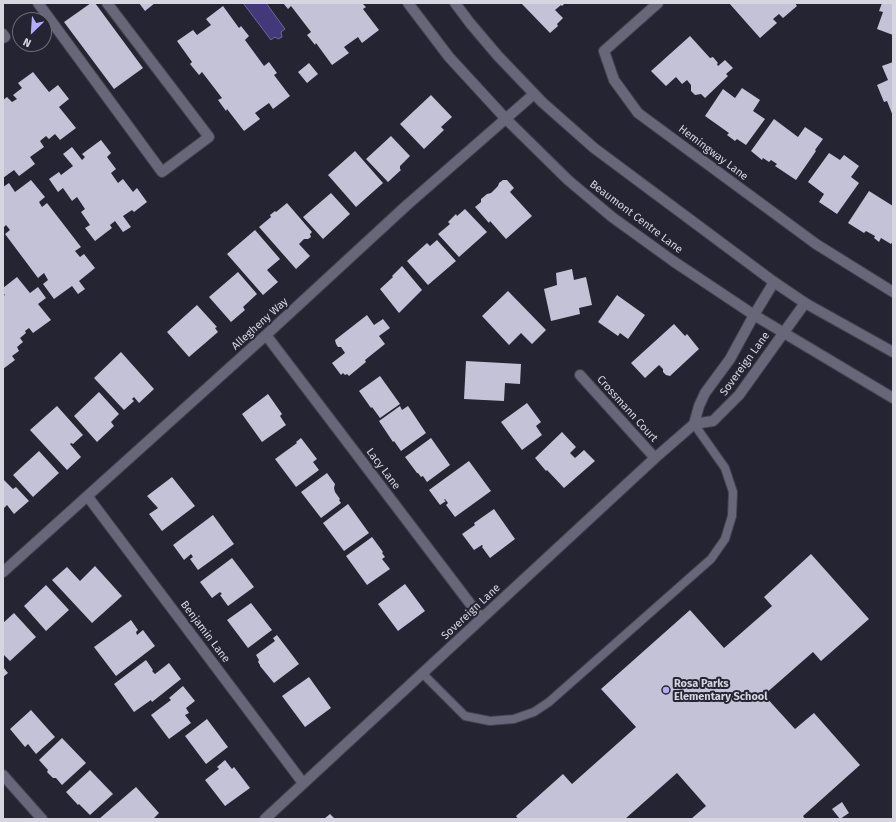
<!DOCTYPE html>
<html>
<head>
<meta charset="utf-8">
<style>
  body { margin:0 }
  #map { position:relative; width:896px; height:822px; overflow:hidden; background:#252433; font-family:"Fira Sans",sans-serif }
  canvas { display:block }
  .frame { position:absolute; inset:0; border:4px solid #d6d5e0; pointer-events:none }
  .north { position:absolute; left:12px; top:12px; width:40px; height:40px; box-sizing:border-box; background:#252433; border:1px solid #6c6b78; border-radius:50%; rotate:205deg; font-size:11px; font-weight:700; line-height:16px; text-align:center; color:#d6d5e0 }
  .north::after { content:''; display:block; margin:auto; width:14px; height:18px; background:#b3adf9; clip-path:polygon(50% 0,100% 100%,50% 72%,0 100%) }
</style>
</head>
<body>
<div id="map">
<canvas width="896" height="822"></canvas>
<div class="frame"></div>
<div class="north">N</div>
</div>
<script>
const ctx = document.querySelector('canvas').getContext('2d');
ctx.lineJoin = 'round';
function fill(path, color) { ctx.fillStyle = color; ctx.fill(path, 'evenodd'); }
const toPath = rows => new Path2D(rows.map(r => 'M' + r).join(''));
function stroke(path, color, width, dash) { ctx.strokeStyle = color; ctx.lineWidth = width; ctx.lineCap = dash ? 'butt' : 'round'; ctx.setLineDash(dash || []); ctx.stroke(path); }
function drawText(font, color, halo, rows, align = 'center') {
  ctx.font = font + ' "Fira Sans",sans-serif'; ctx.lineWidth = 4; ctx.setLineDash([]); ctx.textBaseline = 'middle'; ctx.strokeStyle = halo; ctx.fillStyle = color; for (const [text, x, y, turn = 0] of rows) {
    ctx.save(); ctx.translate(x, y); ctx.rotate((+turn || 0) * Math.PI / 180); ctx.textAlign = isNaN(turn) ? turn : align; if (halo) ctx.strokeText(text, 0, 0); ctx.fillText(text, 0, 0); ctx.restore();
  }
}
const water = toPath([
  [243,3,266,3,285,29,281,32,282,37,278,39,275,37,271,40,243,3]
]);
fill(water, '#43397a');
stroke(water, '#6f6899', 1);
fill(toPath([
  [91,3,95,3,143,68,114,89,64,22],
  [139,3,155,3,145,11],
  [283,3,362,3,366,7,363,9,379,30,362,43,358,37,344,47,349,53,332,65,316,43,315,45,307,35,311,32,291,6,288,9],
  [521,3,565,3,562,6,561,5,555,10,563,18,557,24,558,26,550,33],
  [729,3,795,3,797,6,783,18,779,14,773,19,777,23,760,38],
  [882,3,893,3,893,35,877,29,883,12,879,11],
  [223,6,239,28,241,26,249,36,245,40,264,66,269,62,277,73,274,75,290,96,273,109,269,103,255,113,260,119,244,131,227,109,226,111,218,100,222,98,202,72,199,75,190,64,192,62,177,41,193,30,197,35,211,25,206,19],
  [690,36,710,58,713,57,718,63,717,64,718,66,725,60,733,68,726,74,728,76,705,98,701,94,695,95,691,91,691,85,687,80,682,84,676,77,666,86,651,71],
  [893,62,893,116,887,101,884,102,877,85,888,80,882,66],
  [309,63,318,74,307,83,298,72],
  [33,72,49,92,58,85,69,99,59,107,76,128,60,140,55,134,49,139,46,136,40,141,44,147,30,157,35,164,19,176,14,170,3,178,3,100,7,97,12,102,17,99,13,95,22,88,18,83],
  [742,88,760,100,753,111,765,119,746,145,737,139,735,141,727,135,729,133,705,116,723,89,735,98],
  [431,95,452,117,441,127,444,130,424,149,400,124],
  [774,119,798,137,805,127,823,139,815,150,816,151,796,180,775,166,777,164,771,160,769,162,763,158,762,160,751,151],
  [391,136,410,156,400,166,400,169,401,170,388,182,366,159],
  [101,140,111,153,107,157,116,169,111,173,118,183,123,179,133,192,137,188,147,202,134,212,132,210,123,216,131,227,123,232,115,221,110,225,112,228,95,241,85,228,90,225,81,212,85,209,77,197,72,201,63,188,58,192,49,179,59,172,61,175,73,166,63,154,72,147,82,160,85,157,82,154],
  [355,151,383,183,356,207,328,175],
  [829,153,840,160,844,155,859,166,851,177,859,183,837,214,819,202,824,194,808,182],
  [31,180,45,197,39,202,42,207,47,203,81,247,75,251,80,257,84,254,95,268,79,281,85,289,78,294,72,286,54,299,43,284,48,280,44,273,38,278,5,234,10,230,6,225,3,228,3,187,9,183,15,192],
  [503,180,507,180,514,188,510,192,532,216,506,239,490,221,489,223,475,207,481,202,481,199,487,194,491,193,498,186,499,183],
  [869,191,893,206,893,241,891,244,881,238,879,242,874,238,875,236,866,231,864,233,848,223],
  [331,193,350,214,323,239,303,217],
  [287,203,312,232,310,234,311,237,308,239,304,239,299,244,310,256,296,269,259,227,271,217,270,215,275,211,276,212],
  [465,209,487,232,459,257,438,234,450,224,448,222,456,214,457,216],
  [255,230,280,259,267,270,278,282,263,295,227,254],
  [437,240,456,261,428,285,407,261,427,243,430,246],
  [402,266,422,290,399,313,380,289,393,277,392,276],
  [572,269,574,280,586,277,592,305,579,308,580,314,551,321,544,289,557,285,556,273],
  [238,272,257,294,243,307,245,310,231,322,209,297],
  [17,277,30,293,38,287,46,298,38,304,51,320,33,333,29,328,25,331,26,333,20,338,23,342,17,347,19,351,12,356,15,360,3,369,3,296,5,295,3,293,3,288],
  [508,291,546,330,532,344,521,333,509,345,482,316],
  [617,295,645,315,628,339,620,333,618,336,598,322],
  [197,305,217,327,215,328,218,332,189,357,167,332],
  [367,315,374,325,383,319,390,328,379,336,385,344,365,360,366,362,349,376,347,374,345,375,343,373,341,375,332,363,345,353,341,347,338,347,336,344,335,340],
  [674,324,685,336,687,334,699,349,670,376,666,375,663,372,663,369,659,365,645,378,631,363],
  [121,352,154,389,139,403,134,397,132,399,134,401,124,410,94,378],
  [466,361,521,364,520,384,505,383,504,401,464,399],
  [380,376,400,404,380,418,372,407,371,408,359,391],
  [99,392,119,414,111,422,114,426,97,442,74,416],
  [268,394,282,414,280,416,286,425,262,442,242,414],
  [527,403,541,422,536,426,542,435,522,450,501,422],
  [57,406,83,435,73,444,71,443,70,444,81,457,67,470,30,430],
  [400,406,402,410,408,406,426,433,401,451,394,441,393,442,379,421],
  [562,432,576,447,570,453,575,458,584,450,595,461,564,488,547,470,546,471,535,458],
  [301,438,317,459,313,462,319,470,296,487,275,459,297,443,296,442],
  [431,438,450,465,427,482,423,476,421,477,418,473,417,473,405,457],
  [39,451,59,473,33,497,13,475],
  [469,461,491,491,455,517,446,505,448,503,445,499,444,500,446,501,440,505,429,490],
  [327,473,335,484,334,488,335,492,340,499,339,500,341,503,321,518,301,492],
  [172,477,195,506,162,531,149,514,158,508,147,496],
  [3,479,13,489,16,487,29,501,14,514,7,505,3,509],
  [348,504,369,533,344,551,323,523],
  [494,509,515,539,490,558,482,547,483,546,482,545,474,550,462,534,475,525,474,523],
  [213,515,234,544,198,570,190,559,193,557,191,554,184,560,173,545],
  [372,537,383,552,382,553,385,557,382,559,390,569,367,585,346,556],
  [811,554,869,619,821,661,813,652,764,695,795,729,814,713,860,765,803,816,805,819,691,819,706,806,677,773,625,819,518,819,516,816,563,774,572,784,636,727,601,689,690,610,724,648,772,606,764,597],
  [232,558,254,587,228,606,220,595,222,594,220,592,212,598,200,582],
  [95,566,122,596,92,623,52,580,67,567,80,581],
  [405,584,425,611,398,631,378,604],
  [46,585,69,610,46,631,24,606],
  [251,603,272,630,248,648,227,620],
  [14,613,36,637,10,661,3,654,3,623],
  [131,620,138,630,136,632,137,635,143,630,155,646,116,676,94,647],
  [277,635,299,664,274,683,260,666,260,665,258,662,259,660,256,655,275,641,273,638],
  [146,660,153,670,152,671,155,674,169,663,181,679,152,702,151,700,134,712,114,684],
  [3,667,8,673,3,677],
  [309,677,331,708,305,727,282,696],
  [183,686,195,701,186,708,189,713,185,715,191,723,169,739,151,715,171,700,169,698],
  [31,710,55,737,36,754,28,744,25,747,10,729],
  [207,719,228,747,206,764,185,736],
  [62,738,86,763,62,785,56,778,53,778,47,772,48,770,39,760],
  [225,760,232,769,234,767,250,788,225,806,205,780,219,769,217,767],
  [90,770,113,794,90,815,79,804,78,805,66,792],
  [136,787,159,813,153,819,99,819],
  [842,802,849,813,840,819,832,809],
  [330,814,335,819,324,819]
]), '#c3c2d6');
const service = toPath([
  [422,673,465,716,490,721,514,719,534,712,549,702,711,559,725,539,732,516,733,492,725,468,694,424]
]);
const minor = toPath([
  [38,3,162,172,209,137,107,3],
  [658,3,604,51,614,80,638,113,816,244,893,292],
  [3,34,5,37,3,38],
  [266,335,481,618],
  [580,375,655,458],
  [694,424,699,406,705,393,730,359,754,315,774,282],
  [88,497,303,783],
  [3,572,266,335,407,205,534,94],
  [3,775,42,819],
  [265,819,655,458,694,424,713,421,739,395,805,303]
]);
const tertiary = toPath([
  [408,3,449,57,506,119,568,180,612,217,673,261,754,315,893,398],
  [455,3,470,23,498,56,542,102,594,148,774,282,805,303,893,352]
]);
stroke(service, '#42414d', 10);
stroke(minor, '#42414d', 12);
stroke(tertiary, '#42414d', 12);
stroke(service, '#686779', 8);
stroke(minor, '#686779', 10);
stroke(tertiary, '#686779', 10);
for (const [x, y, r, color] of [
  [666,690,4,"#b3adf9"]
]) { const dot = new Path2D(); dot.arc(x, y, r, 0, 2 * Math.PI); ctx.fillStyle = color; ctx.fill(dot); stroke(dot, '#252433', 1.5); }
drawText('11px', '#d6d5e0', '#252433', [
  ["Hemingway Lane",713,153,37],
  ["Beaumont Centre Lane",636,217,37],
  ["Allegheny Way",260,324,-42],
  ["Sovereign Lane",745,364,-54],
  ["Crossmann Court",627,409,48],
  ["Lacy Lane",383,469,53],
  ["Sovereign Lane",471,612,-43],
  ["Benjamin Lane",205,632,53]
]);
drawText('bold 11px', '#d6d5e0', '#252433', [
  ["Rosa Parks",674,684],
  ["Elementary School",674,697]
], 'left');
</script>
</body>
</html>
